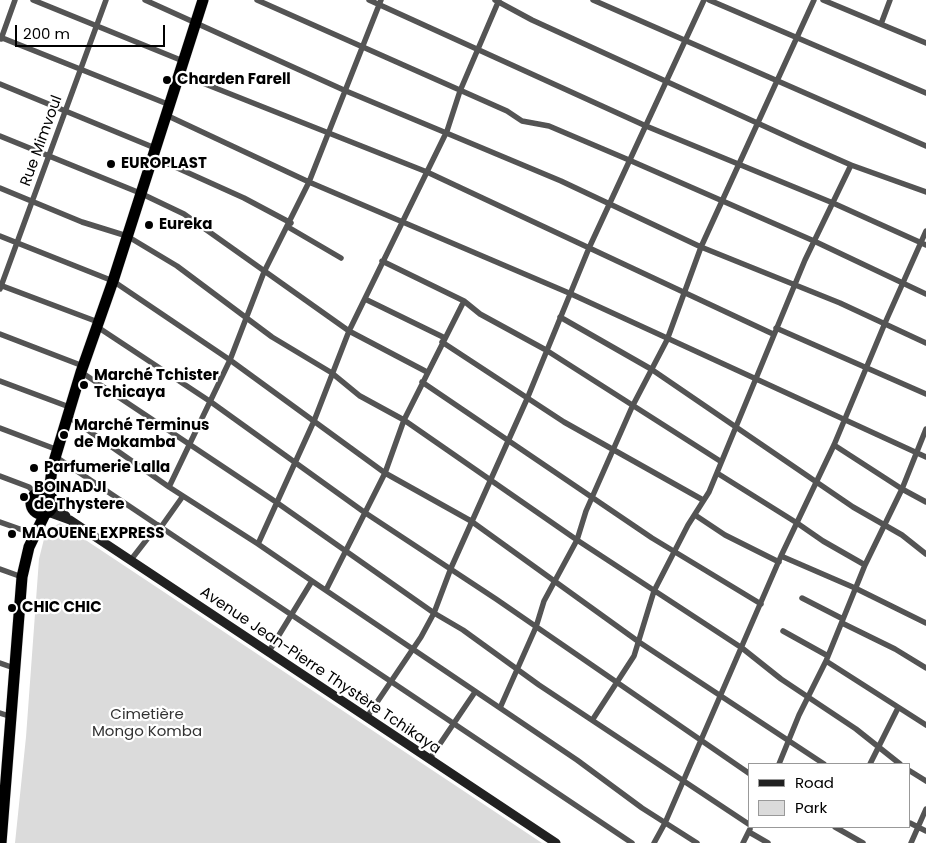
<!DOCTYPE html>
<html>
<head>
<meta charset="utf-8">
<style>
  body { margin:0 }
  #map { position:relative; width:926px; height:843px; overflow:hidden; background:#fff; font-family:Poppins,sans-serif }
  canvas { display:block }
  .legend { position:absolute; left:748px; top:763px; width:162px; height:65px; box-sizing:border-box; background:#fff; border:1px solid #999; margin:0; padding:6px 9px; list-style:none; font-size:15px; color:#000 }
  .legend li { display:flex; align-items:center; gap:10px; height:25px }
  .legend b { width:25px; border:1px solid #999 }
  .scale { position:absolute; left:15px; top:25px; width:150px; height:22px; box-sizing:border-box; border:2px solid #000; border-top:0; padding-left:6px; font-size:15px; line-height:18px; white-space:nowrap; color:#000; -webkit-text-stroke:4px #fff; paint-order:stroke }
</style>
</head>
<body>
<div id="map">
<canvas width="926" height="843"></canvas>
<ul class="legend">
<li><b style="height:6px;background:#212121"></b>Road</li>
<li><b style="height:14px;background:#dbdbdb"></b>Park</li>
</ul>
<div class="scale">200 m</div>
</div>
<script>
const ctx = document.querySelector('canvas').getContext('2d');
ctx.lineJoin = 'round';
function fill(path, color) { ctx.fillStyle = color; ctx.fill(path, 'evenodd'); }
const toPath = rows => new Path2D(rows.map(r => 'M' + r).join(''));
function stroke(path, color, width, dash) { ctx.strokeStyle = color; ctx.lineWidth = width; ctx.lineCap = dash ? 'butt' : 'round'; ctx.setLineDash(dash || []); ctx.stroke(path); }
function drawText(font, color, halo, rows, align = 'center') {
  ctx.font = font + ' Poppins,sans-serif'; ctx.lineWidth = 4.5; ctx.setLineDash([]); ctx.textBaseline = 'middle'; ctx.strokeStyle = halo; ctx.fillStyle = color; for (const [text, x, y, turn = 0] of rows) {
    ctx.save(); ctx.translate(x, y); ctx.rotate((+turn || 0) * Math.PI / 180); ctx.textAlign = isNaN(turn) ? turn : align; if (halo) ctx.strokeText(text, 0, 0); ctx.fillText(text, 0, 0); ctx.restore();
  }
}
fill(toPath([
  [60,523,542,843,15,843,26,737,39,559,46,531]
]), '#dbdbdb');
const highway = toPath([
  '31 503a11 11 0 1 1 22 0a11 11 0 1 1-22 0Z',
  [49,495,52,468,81,372,113,281,203,0],
  [1,843,22,577,29,547,45,514]
]);
stroke(highway, '#dbdbdb', 12);
stroke(toPath([
  [33,0,183,61],
  [145,0,346,91,561,181,701,247,840,303,926,343],
  [257,0,507,111,522,121,549,126,629,160,814,241,926,294],
  [369,0,646,126,833,203,926,245],
  [495,0,532,20,801,143,851,165,926,192],
  [593,0,926,146],
  [709,0,926,93],
  [823,0,926,43],
  [881,24,890,0],
  [0,37,170,105],
  [1,39,15,0],
  [180,74,427,172,773,334],
  [0,84,155,148],
  [166,115,309,182,569,293,926,457],
  [0,136,140,193,184,214,349,331,427,372],
  [153,157,244,198,291,223],
  [0,188,82,222,127,236,177,266,272,337,332,373,360,396,404,420,577,540,742,648,781,679,856,729,900,764],
  [288,227,341,258],
  [0,236,113,281,230,360,385,473,471,521,639,642,824,764],
  [382,261,464,301,480,314,546,350,720,461],
  [0,285,98,322],
  [0,289,106,0],
  [365,299,445,338],
  [560,317,651,369,853,507,902,535,926,554],
  [96,326,211,402,364,512,496,599,750,774],
  [776,328,926,394],
  [0,334,83,366],
  [442,342,564,422,703,500],
  [81,372,276,502,434,613,463,630,539,685,750,825],
  [0,381,72,408],
  [422,382,652,538,761,604],
  [69,417,169,487,258,544],
  [0,428,58,450],
  [834,445,902,489,926,502],
  [56,457,632,843],
  [717,473,797,523,823,541,865,565],
  [0,476,29,487,36,494],
  [169,487,230,360,264,272,309,182,381,0],
  [695,515,725,535,779,562],
  [0,522,34,534],
  [161,527,183,496],
  [781,556,855,588,926,623],
  [130,561,158,525],
  [0,569,22,577],
  [312,581,577,760,642,808,697,843],
  [326,590,385,473,404,420,464,301],
  [802,598,843,619],
  [842,623,895,649,926,668],
  [783,631,828,656],
  [268,653,312,581,258,544,314,421,349,331,447,131,460,91,499,0],
  [826,661,926,725],
  [0,663,14,668],
  [500,708,536,627,544,601,577,540,586,511,632,407,667,340,701,247,814,0],
  [0,713,9,716],
  [367,717,421,637,434,613,451,568,527,399,589,248,704,0],
  [593,719,634,656,654,591,688,525,709,492,805,260,851,165],
  [429,760,475,692],
  [779,764,799,715,826,661,865,565,902,489,926,429],
  [870,764,898,708],
  [910,771,926,781],
  [910,823,926,831],
  [835,827,863,843],
  [749,832,768,843],
  [654,843,665,823,781,556,834,445,885,323,926,231],
  [743,843,750,829],
  [911,843,926,809]
]), '#545454', 5.5);
stroke(toPath([
  [53,504,66,516],
  [48,512,70,520,556,843]
]), '#212121', 9);
stroke(highway, '#000', 11);
for (const [x, y, r, color] of [
  [167,80,5,"#000"],
  [111,164,5,"#000"],
  [149,225,5,"#000"],
  [84,385,5,"#000"],
  [64,435,5,"#000"],
  [34,468,5,"#000"],
  [24,497,5,"#000"],
  [12,534,5,"#000"],
  [12,608,5,"#000"]
]) { const dot = new Path2D(); dot.arc(x, y, r, 0, 2 * Math.PI); ctx.fillStyle = color; ctx.fill(dot); stroke(dot, '#fff', 2); }
drawText('bold 15px', '#000', '#fff', [
  ["Charden Farell",177,80],
  ["EUROPLAST",121,164],
  ["Eureka",159,225],
  ["Marché Tchister",94,376],
  ["Tchicaya",94,393],
  ["Marché Terminus",74,426],
  ["de Mokamba",74,443],
  ["Parfumerie Lalla",44,468],
  ["BOINADJI",34,488],
  ["de Thystere",34,505],
  ["MAOUENE EXPRESS",22,534],
  ["CHIC CHIC",22,608]
], 'left');
drawText('15px', '#000', '#fff', [
  ["Rue Mimvoul",42,141,-70],
  ["Avenue Jean-Pierre Thystère Tchikaya",320,671,34]
]);
drawText('15px', '#323232', '#fff', [
  ["Cimetière",147,715],
  ["Mongo Komba",147,732]
]);
</script>
</body>
</html>
